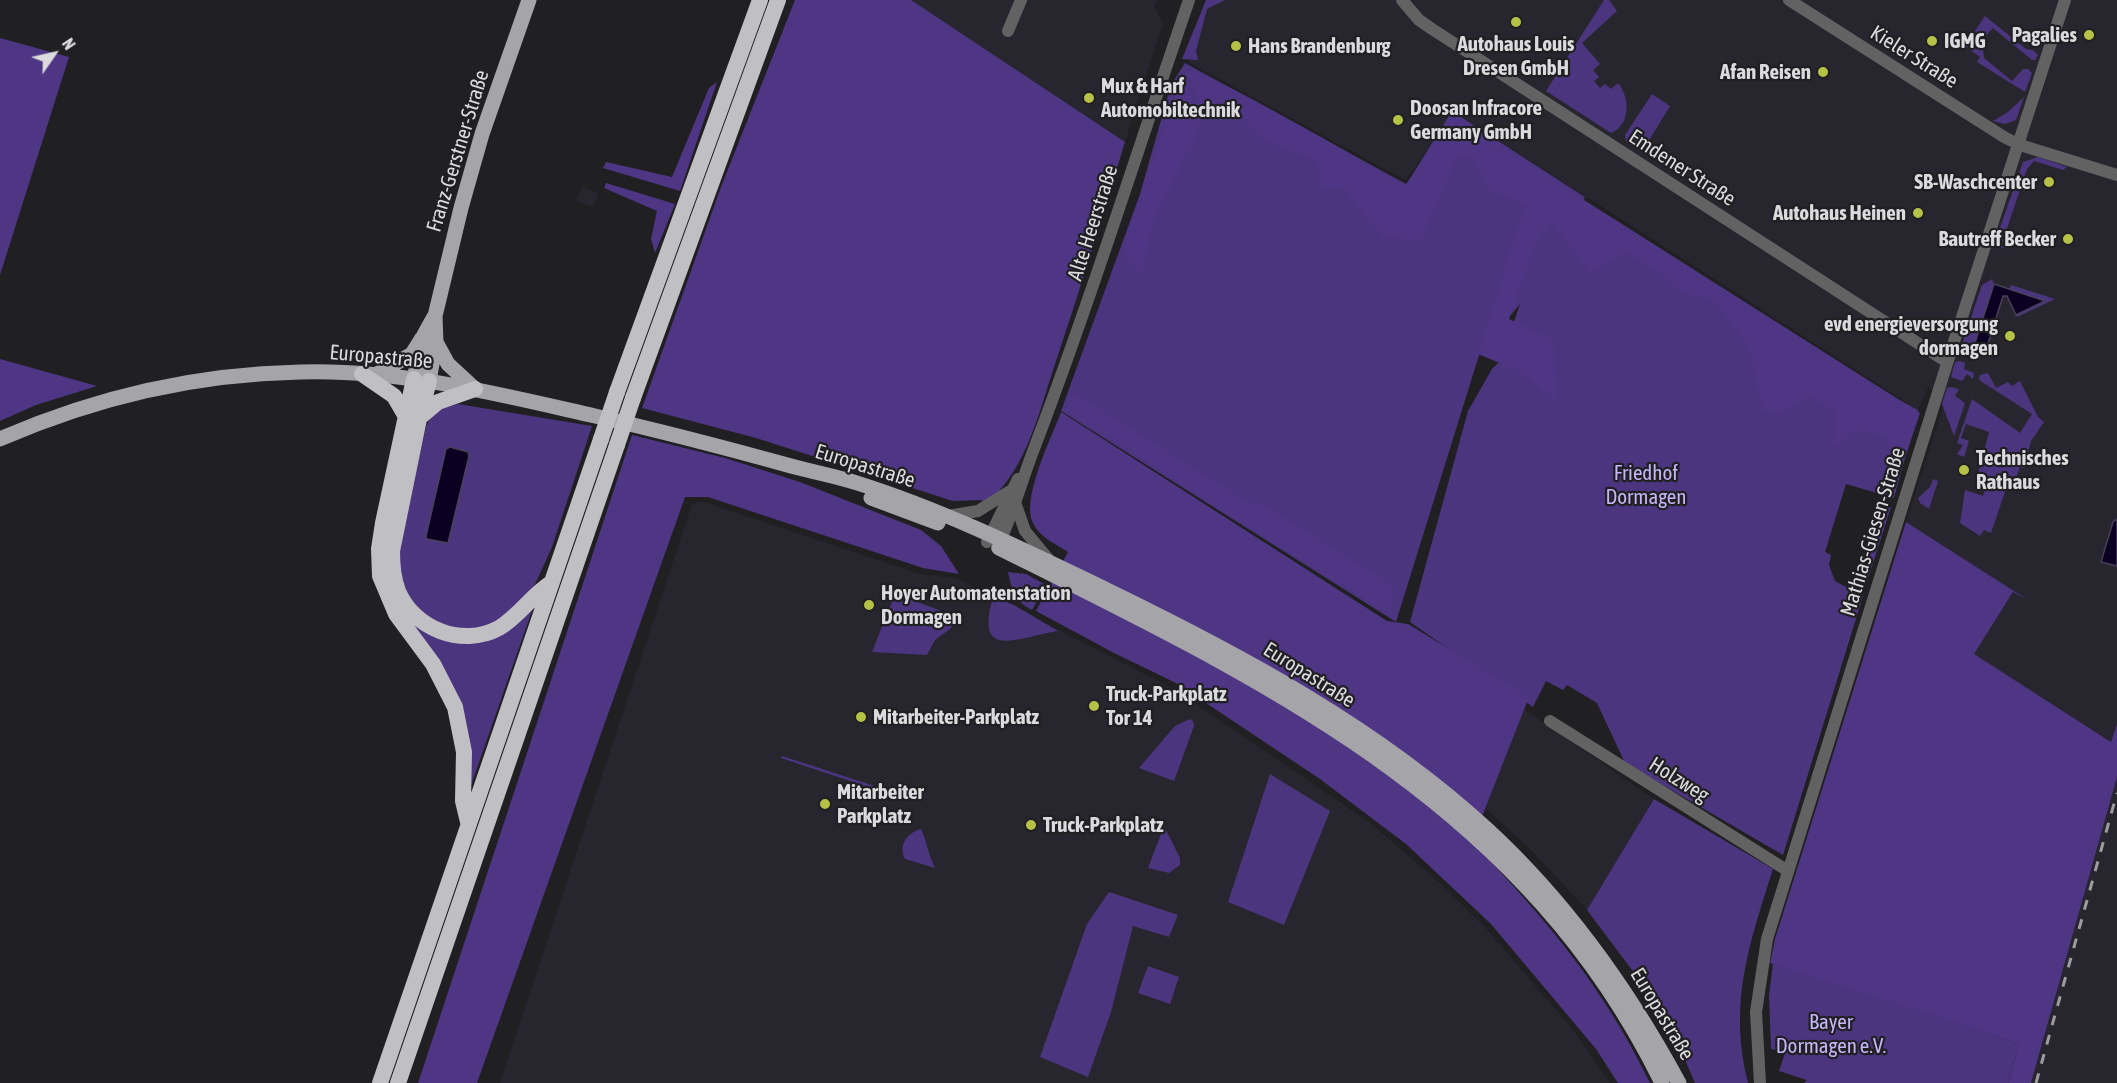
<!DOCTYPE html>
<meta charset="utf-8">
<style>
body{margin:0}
#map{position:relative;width:2117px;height:1083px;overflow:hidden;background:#201f22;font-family:"Asap Condensed",sans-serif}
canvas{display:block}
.north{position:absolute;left:24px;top:24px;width:60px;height:60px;-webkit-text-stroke:4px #201f22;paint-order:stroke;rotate:56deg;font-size:16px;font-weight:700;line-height:24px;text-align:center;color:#dbdadd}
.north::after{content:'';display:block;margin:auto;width:21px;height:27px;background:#dbdadd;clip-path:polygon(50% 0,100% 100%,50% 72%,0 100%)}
</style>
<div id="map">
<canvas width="2117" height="1083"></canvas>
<div class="north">N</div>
</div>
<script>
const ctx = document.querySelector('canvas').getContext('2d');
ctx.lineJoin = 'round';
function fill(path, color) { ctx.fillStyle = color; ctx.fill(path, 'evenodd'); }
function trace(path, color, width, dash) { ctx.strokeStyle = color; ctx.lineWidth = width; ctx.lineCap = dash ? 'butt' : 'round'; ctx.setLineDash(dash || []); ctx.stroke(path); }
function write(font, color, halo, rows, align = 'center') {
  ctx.font = font + ' "Asap Condensed",sans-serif'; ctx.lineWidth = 4.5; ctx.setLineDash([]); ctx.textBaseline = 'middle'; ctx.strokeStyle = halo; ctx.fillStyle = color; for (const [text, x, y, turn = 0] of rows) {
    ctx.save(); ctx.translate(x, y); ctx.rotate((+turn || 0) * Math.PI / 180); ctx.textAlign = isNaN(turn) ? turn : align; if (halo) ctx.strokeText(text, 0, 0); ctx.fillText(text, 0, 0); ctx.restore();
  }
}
fill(new Path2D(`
 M 911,0 L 1157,0 L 1154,6 L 1163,23 L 1125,142 Z
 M 1207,0 L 2117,0 L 2117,724 L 2112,742 L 1973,654 L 2014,591 L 1906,522 L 1944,404 L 1929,386 L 1918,410 L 1456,113 L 1405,180 L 1188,62 Z
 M 582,186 L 598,193 L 593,207 L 576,201 Z
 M 701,501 L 920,574 L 957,578 L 1174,689 L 1369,822 L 1439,882 L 1484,926 L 1574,1031 L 1610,1083 L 500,1083 L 692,504 Z
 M 1524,709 L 1654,799 L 1587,910 L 1527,846 L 1484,807 Z
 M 2117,777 L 2117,1083 L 2031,1083 L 2110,802 Z`), '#27252e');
fill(new Path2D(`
 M 1206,0 L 1225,0 L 1207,9 L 1196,51 L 1198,60 L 1182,59 Z
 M 1604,0 L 1609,0 L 1617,11 L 1582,43 L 1600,64 L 1593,70 L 1599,77 L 1594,81 L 1600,88 L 1605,84 L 1611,89 L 1618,83 C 1630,97 1631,125 1611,133 L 1546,91 Z
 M 1985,16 L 2026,49 L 2033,50 L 2038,55 L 2035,60 L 2032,60 L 1993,28 L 1982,40 L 1984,58 L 2012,81 L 2023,69 L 2028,69 L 2032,73 L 2025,92 L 1977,62 L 1980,57 L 1965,46 Z
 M 1185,63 L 1406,184 L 1458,115 L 1585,197 L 1570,230 L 1643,260 L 1918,410 L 1894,498 L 1846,484 L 1825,552 L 1831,555 L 1829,565 L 1835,581 L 1863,596 L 1783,855 L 1625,763 L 1597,703 L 1567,685 L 1563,690 L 1546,681 L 1533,707 L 1410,622 L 1468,411 L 1492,369 L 1501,360 L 1520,304 L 1480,352 L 1396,622 L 1061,411 L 1140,194 L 1171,85 Z
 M 1652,94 L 1670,106 L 1642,152 L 1626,142 L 1625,135 Z
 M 2024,97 L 2016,120 L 2005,124 L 1993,121 L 2008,112 Z
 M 2038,157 L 2067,167 L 2063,170 L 2034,161 L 2027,169 L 2001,246 L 2008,249 L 1998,247 L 1995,242 L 2023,162 Z
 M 1992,279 L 1994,284 L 1974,346 L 1985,350 L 1966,344 L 1964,350 L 1961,347 L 1982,285 Z
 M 2011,285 L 2055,299 L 2017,317 L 2016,315 L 2044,301 L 2009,289 Z
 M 1960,361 L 1965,363 L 1964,369 L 1974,373 L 1973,379 L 1967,374 L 1962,381 L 1951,377 L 1955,362 Z
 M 1988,373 L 1996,388 L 2008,382 L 2012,386 L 2020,381 L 2038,417 L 2044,422 L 2031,441 L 2024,468 L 2020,467 L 2013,487 L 2007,486 L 1991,533 L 1984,530 L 1980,536 L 1960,523 L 1965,490 L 1983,496 L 1989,478 L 1978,474 L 1989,432 L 1966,424 L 1961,438 L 1969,441 L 1964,457 L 1957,454 L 1963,445 L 1957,443 L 1972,399 L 2020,433 L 2032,414 L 1979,380 L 1980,375 Z
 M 1951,387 L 1959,389 L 1955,396 L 1965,403 L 1954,436 L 1942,404 L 1947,388 Z
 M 458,404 L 592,426 L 552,547 L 532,591 L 519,608 L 478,631 L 432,624 L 402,590 L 398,549 L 426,427 C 432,410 442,408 458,404 Z
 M 1933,479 L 1938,481 L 1929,509 L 1920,503 L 1918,498 L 1930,487 Z
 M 1008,572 L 1026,574 L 1046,585 L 1032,610 C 1014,601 1012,590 1008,572 Z
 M 394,593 L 463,641 L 535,602 L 469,791 L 466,727 Z
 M 904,597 L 952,615 L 954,622 L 950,629 L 935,640 L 927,655 L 872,652 L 893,599 Z
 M 993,597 L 1014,605 L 1058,631 C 1018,637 974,662 993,597 Z
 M 1190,719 L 1193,721 L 1194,726 L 1174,781 L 1139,768 L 1175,726 Z
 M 782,756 L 890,791 L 889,794 L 781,758 Z
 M 1270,774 L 1330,811 L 1284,925 L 1228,902 Z
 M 1654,799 L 1773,869 C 1749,945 1728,1003 1748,1083 L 1695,1083 L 1665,1014 L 1587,910 Z
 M 1164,826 L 1180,858 L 1180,865 L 1169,873 L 1148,868 Z
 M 921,829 C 927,842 928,854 935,868 L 905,859 C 898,845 907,833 921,829 Z
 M 1109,892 L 1178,915 L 1169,937 L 1133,926 L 1111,1012 L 1088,1077 L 1040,1057 L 1087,924 Z
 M 1773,963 L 2019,1044 L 2008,1083 L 1804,1083 L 1807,1080 L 1779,1071 L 1785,1053 L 1771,1049 L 1769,996 Z
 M 1148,966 L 1179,977 L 1170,1004 L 1138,993 Z`), '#4c357f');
fill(new Path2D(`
 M 795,0 L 911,0 L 1125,142 C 1103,213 1082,284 1058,355 C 1041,404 1028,471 985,504 L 981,500 L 953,501 L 756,438 L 642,408 L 721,187 Z
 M 0,38 L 69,57 L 0,275 Z
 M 1184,69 C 1206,68 1373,168 1406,185 L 1452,111 L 1581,198 L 1920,413 L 1902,467 L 1885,436 L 1858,430 L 1832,447 L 1836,413 L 1810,396 L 1781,415 L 1763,411 L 1748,346 L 1713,300 L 1682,292 L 1651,267 L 1625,253 L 1590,273 L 1552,223 L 1537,239 L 1509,319 L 1553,339 L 1557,402 L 1521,372 L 1478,354 L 1516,231 L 1527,205 L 1489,191 L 1474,158 L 1457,158 L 1421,241 L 1382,237 L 1342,187 L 1321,188 L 1317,161 L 1262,140 L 1233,108 L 1200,106 Z
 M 1182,74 L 1200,121 L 1192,148 L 1180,162 L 1177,175 L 1154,218 L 1142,272 C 1128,267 1125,252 1125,239 Z
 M 717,82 L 680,191 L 603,168 L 606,162 L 672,177 L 709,88 Z
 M 606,183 L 675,204 L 655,253 L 651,239 L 657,211 L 604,188 Z
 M 0,359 L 97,386 L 36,405 L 0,421 Z
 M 1072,391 L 1247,501 L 1267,506 L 1394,586 L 1391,615 L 1249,528 L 1066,410 Z
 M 1061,412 L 1387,621 L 1408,624 L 1529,697 L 1472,842 C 1546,919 1603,986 1650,1083 L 1618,1083 L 1596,1049 L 1491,924 L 1406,844 L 1320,779 L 1176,683 L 1114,653 L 1036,611 L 1068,552 C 1056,544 1039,537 1033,523 C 1021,498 1052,437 1061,412 Z
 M 632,435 L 725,458 L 800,482 L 921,530 L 941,546 L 959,574 L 923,568 L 708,497 L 685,497 L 477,1083 L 418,1083 Z
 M 1883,505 L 1891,507 L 1867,582 L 1860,580 Z
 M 1906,522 L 2028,600 L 2013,592 L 1974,654 L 2111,742 L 2117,724 L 2117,777 L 2031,1083 L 2008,1083 L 2019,1044 L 1770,963 L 1775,939 Z`), '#4e3685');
const water = new Path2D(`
 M 1994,284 L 2045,301 L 2016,315 L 2007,296 L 2003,296 L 1986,350 L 1974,346 Z
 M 450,447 L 468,452 L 469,456 L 448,543 L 427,539 L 426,536 L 446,449 Z
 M 2117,519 L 2117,566 L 2101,562 L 2113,522 Z`);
fill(water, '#0b0021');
trace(water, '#494159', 1.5);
trace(new Path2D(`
 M 1402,0 L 1419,20 L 1432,29 L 1947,362
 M 1789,0 L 2004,137 L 2020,145 L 2117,175
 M 1008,31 L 1021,0
 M 1016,505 L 1025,531 L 1050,561
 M 948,516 L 978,511 L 1010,491
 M 987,542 L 1018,479
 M 997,548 C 1012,517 1020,486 1032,454 C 1089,305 1137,152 1189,0
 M 1550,721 L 1788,871
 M 1760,1083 L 1756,1012 L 1767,939 L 1950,354 L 2065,0`), '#626263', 12);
trace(new Path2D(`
 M 436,342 L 448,364 L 475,389
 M 377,374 L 412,354 L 422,338
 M 414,379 L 424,335 L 434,317
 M 429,381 L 436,342 L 435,316 L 461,208 L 482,134 L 529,0
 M 0,439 C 94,398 197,374 300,372 C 400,369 498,394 595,416 C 661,431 726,448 791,466 C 813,472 836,476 857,483 C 943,510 1024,550 1105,589 C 1241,655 1376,727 1488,830 C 1567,903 1628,989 1679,1083
 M 871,498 L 938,523
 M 999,548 C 1264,680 1525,802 1662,1083`), '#a5a4a8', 15);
trace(new Path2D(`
 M 362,374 L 394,396 L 405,415
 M 414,379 L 383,523 L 379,549 L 380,576 L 396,614 L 433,664 L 455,707 L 464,752 L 463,801 L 468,822
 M 429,381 L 419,419 L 392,551 C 392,565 393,578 398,591 C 414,629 462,648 499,628 C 519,616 531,596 551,583
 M 617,392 L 760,0
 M 633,398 L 778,0
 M 419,418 L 438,402 L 475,389
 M 380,1083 L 601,439
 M 398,1083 L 617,445`), '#c0bfc3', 16);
trace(new Path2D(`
 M 2036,1083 L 2117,793`), '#9d9c9f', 3, [10, 10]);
trace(new Path2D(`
 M 601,439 L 617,392
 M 617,445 L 633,398`), '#c0bfc3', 16);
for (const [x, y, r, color] of [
 [1516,22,6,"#b6c148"],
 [2089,35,6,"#b6c148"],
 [1932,41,6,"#b6c148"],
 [1236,46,6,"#b6c148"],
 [1823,72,6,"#b6c148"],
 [1089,98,6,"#b6c148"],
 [1398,120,6,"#b6c148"],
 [2049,182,6,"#b6c148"],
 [1918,213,6,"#b6c148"],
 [2068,239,6,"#b6c148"],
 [2010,336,6,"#b6c148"],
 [1964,470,6,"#b6c148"],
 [869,605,6,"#b6c148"],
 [1094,706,6,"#b6c148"],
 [861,717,6,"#b6c148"],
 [825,804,6,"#b6c148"],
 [1031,825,6,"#b6c148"]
]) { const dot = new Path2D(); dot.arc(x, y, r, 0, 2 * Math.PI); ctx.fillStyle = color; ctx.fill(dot); trace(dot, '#201f22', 2); }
write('bold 21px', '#dbdadd', '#201f22', [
 ["Pagalies",2077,35,"right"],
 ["IGMG",1944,41],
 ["Autohaus Louis",1516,44,"center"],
 ["Dresen GmbH",1516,68,"center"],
 ["Hans Brandenburg",1248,46],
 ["Afan Reisen",1811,72,"right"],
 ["Mux & Harf",1101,86],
 ["Automobiltechnik",1101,110],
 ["Doosan Infracore",1410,108],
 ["Germany GmbH",1410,132],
 ["SB-Waschcenter",2037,182,"right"],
 ["Autohaus Heinen",1906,213,"right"],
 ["Bautreff Becker",2056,239,"right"],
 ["evd energieversorgung",1998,324,"right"],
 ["dormagen",1998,348,"right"],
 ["Technisches",1976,458],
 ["Rathaus",1976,482],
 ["Hoyer Automatenstation",881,593],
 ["Dormagen",881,617],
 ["Truck-Parkplatz",1106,694],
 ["Tor 14",1106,718],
 ["Mitarbeiter-Parkplatz",873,717],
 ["Mitarbeiter",837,792],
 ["Parkplatz",837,816],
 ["Truck-Parkplatz",1043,825]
], 'left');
write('21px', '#dbdadd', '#201f22', [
 ["Kieler Straße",1914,57,32],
 ["Franz-Gerstner-Straße",458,151,-73],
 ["Emdener Straße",1682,168,33],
 ["Alte Heerstraße",1093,223,-72],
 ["Europastraße",381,357,5],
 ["Europastraße",865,466,17],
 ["Mathias-Giesen-Straße",1873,532,-73],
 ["Europastraße",1309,675,32],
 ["Holzweg",1679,780,32],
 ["Europastraße",1662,1014,59]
]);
write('21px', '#c4b6f9', '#201f22', [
 ["Friedhof",1646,473],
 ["Dormagen",1646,497],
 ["Bayer",1831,1022],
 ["Dormagen e.V.",1831,1046]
]);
</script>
